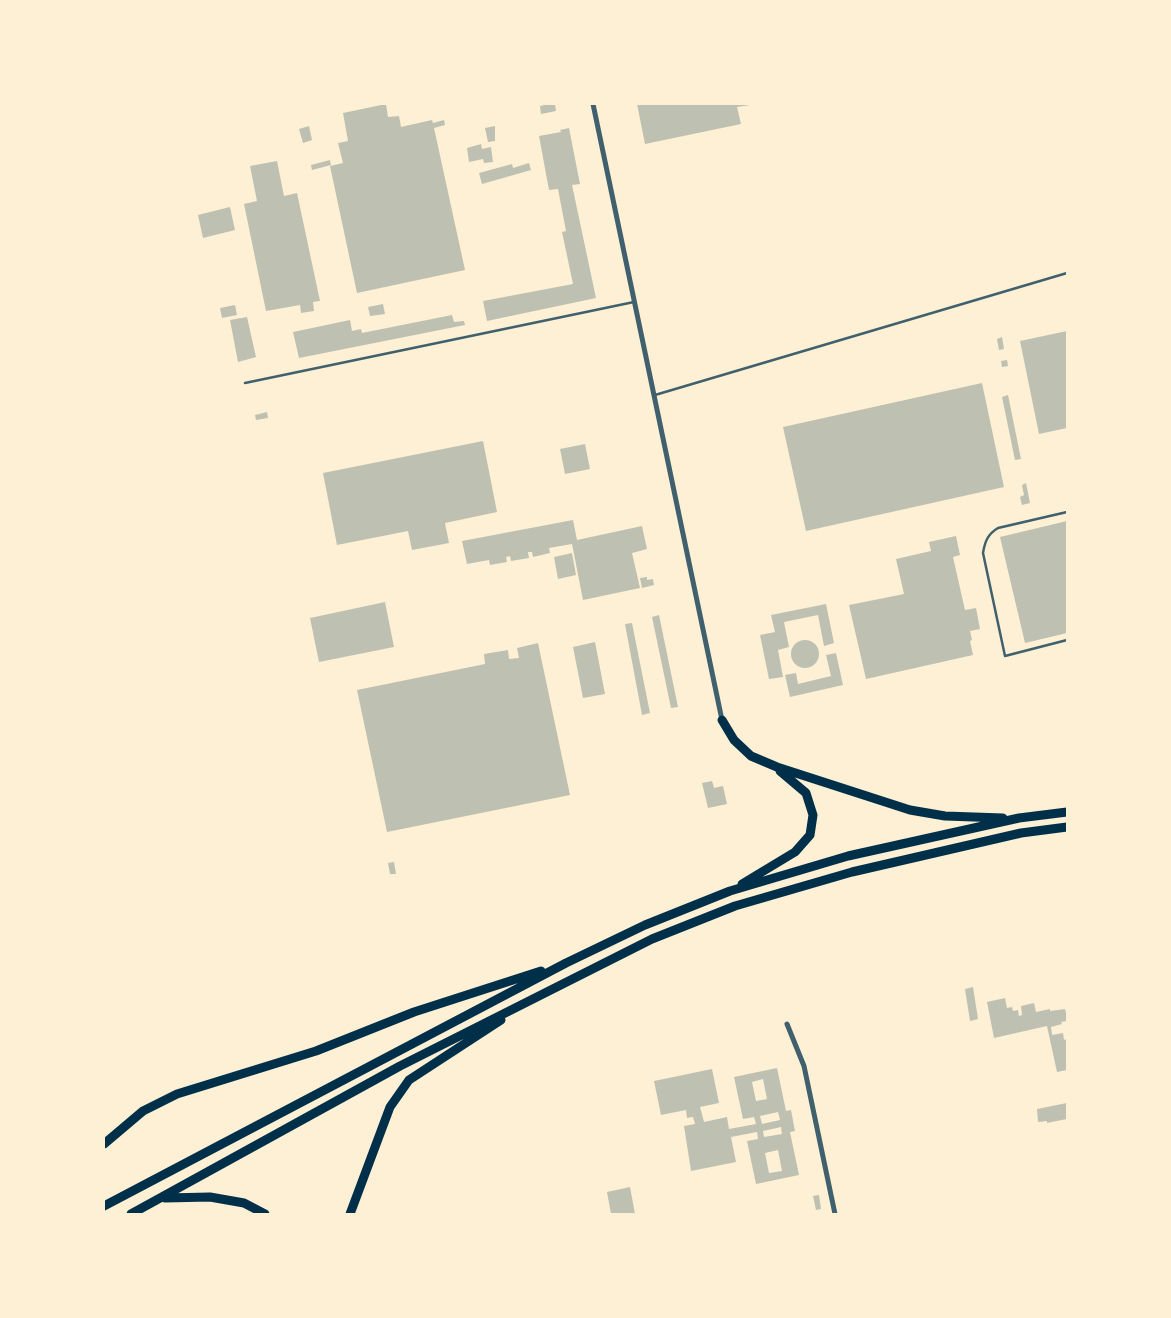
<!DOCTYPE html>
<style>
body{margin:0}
#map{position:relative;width:1171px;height:1318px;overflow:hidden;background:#fdf0d5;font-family:"Crimson Pro",serif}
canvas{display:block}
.frame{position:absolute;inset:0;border:105px solid #fdf0d5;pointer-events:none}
</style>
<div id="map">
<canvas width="1171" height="1318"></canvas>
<div class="frame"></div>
</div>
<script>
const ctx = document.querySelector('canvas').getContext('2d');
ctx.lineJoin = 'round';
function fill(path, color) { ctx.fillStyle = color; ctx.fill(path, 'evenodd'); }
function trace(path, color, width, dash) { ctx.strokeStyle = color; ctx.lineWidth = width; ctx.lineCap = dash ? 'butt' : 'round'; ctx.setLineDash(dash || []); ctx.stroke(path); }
fill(new Path2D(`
 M 386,104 L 388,117 L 399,116 L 401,127 L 432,120 L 433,123 L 444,120 L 445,125 L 434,128 L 465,270 L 357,293 L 330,166 L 343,163 L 338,143 L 348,141 L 343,113 Z
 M 549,104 L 555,104 L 556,111 L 541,114 L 540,106 Z
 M 637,104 L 750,104 L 750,105 L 737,107 L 741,124 L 645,144 Z
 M 309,126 L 312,140 L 303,143 L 299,129 Z
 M 495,126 L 495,141 L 488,142 L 485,128 Z
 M 569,128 L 580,184 L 572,185 L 596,298 L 487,321 L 483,301 L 573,284 L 562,232 L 566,231 L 558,189 L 549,190 L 539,136 L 561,132 L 560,130 Z
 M 481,144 L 482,149 L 491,147 L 493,162 L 484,163 L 483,159 L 469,162 L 467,148 Z
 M 330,160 L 331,165 L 312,170 L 311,165 Z
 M 277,161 L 284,196 L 297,193 L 320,301 L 313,302 L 314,311 L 301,313 L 300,305 L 266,311 L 244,204 L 257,201 L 250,166 Z
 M 529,163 L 531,170 L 482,184 L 479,173 L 512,164 L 513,168 Z
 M 230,207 L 235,230 L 203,238 L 198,215 Z
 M 383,304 L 385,314 L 370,316 L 368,307 Z
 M 235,305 L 237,315 L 222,318 L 220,308 Z
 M 452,315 L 454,322 L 464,321 L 465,325 L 299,358 L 293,332 L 350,320 L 352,331 L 361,329 L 362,333 Z
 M 247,317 L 256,357 L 238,362 L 230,320 Z
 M 1067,331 L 1067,428 L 1039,434 L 1020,341 Z
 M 1002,337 L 1004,349 L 999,350 L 997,339 Z
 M 1007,360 L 1008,366 L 1002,367 L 1001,361 Z
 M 982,383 L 1004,487 L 806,531 L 783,427 Z
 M 1008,395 L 1021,459 L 1015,460 L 1002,397 Z
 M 267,412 L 268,418 L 256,420 L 255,415 Z
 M 483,441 L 497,512 L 445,523 L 449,543 L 412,550 L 408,531 L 337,545 L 323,473 Z
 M 585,444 L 590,469 L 565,474 L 560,449 Z
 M 1026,483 L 1030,503 L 1022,505 L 1020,497 L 1024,495 L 1022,485 Z
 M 573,520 L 577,540 L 642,526 L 647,549 L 632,553 L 640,588 L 583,600 L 572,544 L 549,548 L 550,553 L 533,557 L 532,552 L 528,552 L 529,558 L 511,561 L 510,556 L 506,557 L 507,562 L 490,565 L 489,560 L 467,564 L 462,541 Z
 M 1067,521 L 1067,633 L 1025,643 L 1000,537 Z
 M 956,536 L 960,555 L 953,557 L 965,610 L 976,608 L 980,629 L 970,631 L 972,640 L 970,641 L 973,655 L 866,679 L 849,605 L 904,594 L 896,559 L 931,551 L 929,542 Z
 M 572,553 L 576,575 L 558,579 L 554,557 Z
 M 647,577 L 647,580 L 653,579 L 654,585 L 642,588 L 640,578 Z
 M 385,602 L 394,647 L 319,662 L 310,618 Z
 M 826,604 L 834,643 L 824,646 L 818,615 L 784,622 L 789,647 L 778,650 L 783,677 L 769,679 L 760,635 L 775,632 L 771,615 Z
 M 659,615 L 678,707 L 671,708 L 652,617 Z
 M 632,623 L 650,713 L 642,715 L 625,624 Z
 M791 654a14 14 0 1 1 28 0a14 14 0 1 1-28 0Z
 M 595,642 L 605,694 L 583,698 L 573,647 Z
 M 538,643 L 570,795 L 387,832 L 357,690 L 485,664 L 484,654 L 508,650 L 509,659 L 519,658 L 517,648 Z
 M 836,653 L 843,685 L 790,697 L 785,675 L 796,673 L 798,684 L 831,676 L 826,655 Z
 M 712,781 L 714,788 L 723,786 L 727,804 L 708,808 L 702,783 Z
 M 394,862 L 396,874 L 390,874 L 388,863 Z
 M 973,987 L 978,1019 L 970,1021 L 965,989 Z
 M 1005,998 L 1007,1008 L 1012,1007 L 1013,1011 L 1018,1010 L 1019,1016 L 1022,1015 L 1021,1006 L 1034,1003 L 1036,1012 L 1050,1009 L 1050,1011 L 1065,1009 L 1066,1013 L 1067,1013 L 1067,1021 L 1061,1022 L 1062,1024 L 1051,1027 L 1052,1035 L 1063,1033 L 1064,1040 L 1067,1039 L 1067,1070 L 1057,1072 L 1047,1026 L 994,1038 L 987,1002 Z
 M 777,1068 L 786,1111 L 791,1110 L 795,1131 L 790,1132 L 799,1175 L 756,1184 L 747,1141 L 758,1139 L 757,1132 L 731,1137 L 736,1162 L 691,1171 L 684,1126 L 695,1124 L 693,1117 L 687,1118 L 686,1110 L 661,1115 L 654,1081 L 712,1069 L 719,1103 L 700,1107 L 704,1122 L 727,1117 L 729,1129 L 756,1124 L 754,1117 L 743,1119 L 734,1077 ZM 763,1079 L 767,1099 L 756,1101 L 752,1082 ZM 778,1112 L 780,1120 L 762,1124 L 760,1116 ZM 781,1127 L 782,1134 L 764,1137 L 763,1131 ZM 778,1150 L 782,1171 L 769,1173 L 765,1153 Z
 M 1067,1103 L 1067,1119 L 1047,1123 L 1047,1121 L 1038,1122 L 1037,1109 Z
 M 630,1187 L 635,1214 L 611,1214 L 607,1192 Z
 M 819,1195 L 821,1209 L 816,1210 L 813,1196 Z`), '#bec0b2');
trace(new Path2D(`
 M 245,383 L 634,302
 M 655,395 L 1067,273
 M 1067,512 L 998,528 C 988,534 985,541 983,553 L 1005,656 L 1067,640`), '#3f606c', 2.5);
trace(new Path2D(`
 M 593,104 L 722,720
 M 787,1024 L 804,1066 L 835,1214`), '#3f606c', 5);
trace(new Path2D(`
 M 722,720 L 734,740 L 751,756 L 777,767 L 910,810 L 945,816 L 1003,818
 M 742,884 L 795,852 L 810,835 L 813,815 L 806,793 L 780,771
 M 104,1144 L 143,1111 L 177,1094 L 316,1051 L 414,1012 L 541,971
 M 165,1198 L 210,1197 L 244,1203 L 265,1214
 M 104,1206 L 566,963 L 645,925 L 730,891 L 848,856 L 1019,818 L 1067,812
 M 131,1214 L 400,1066 L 652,939 L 735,906 L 852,872 L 1021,833 L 1067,827
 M 350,1214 L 390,1107 L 409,1080 L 501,1020`), '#003049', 9);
</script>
